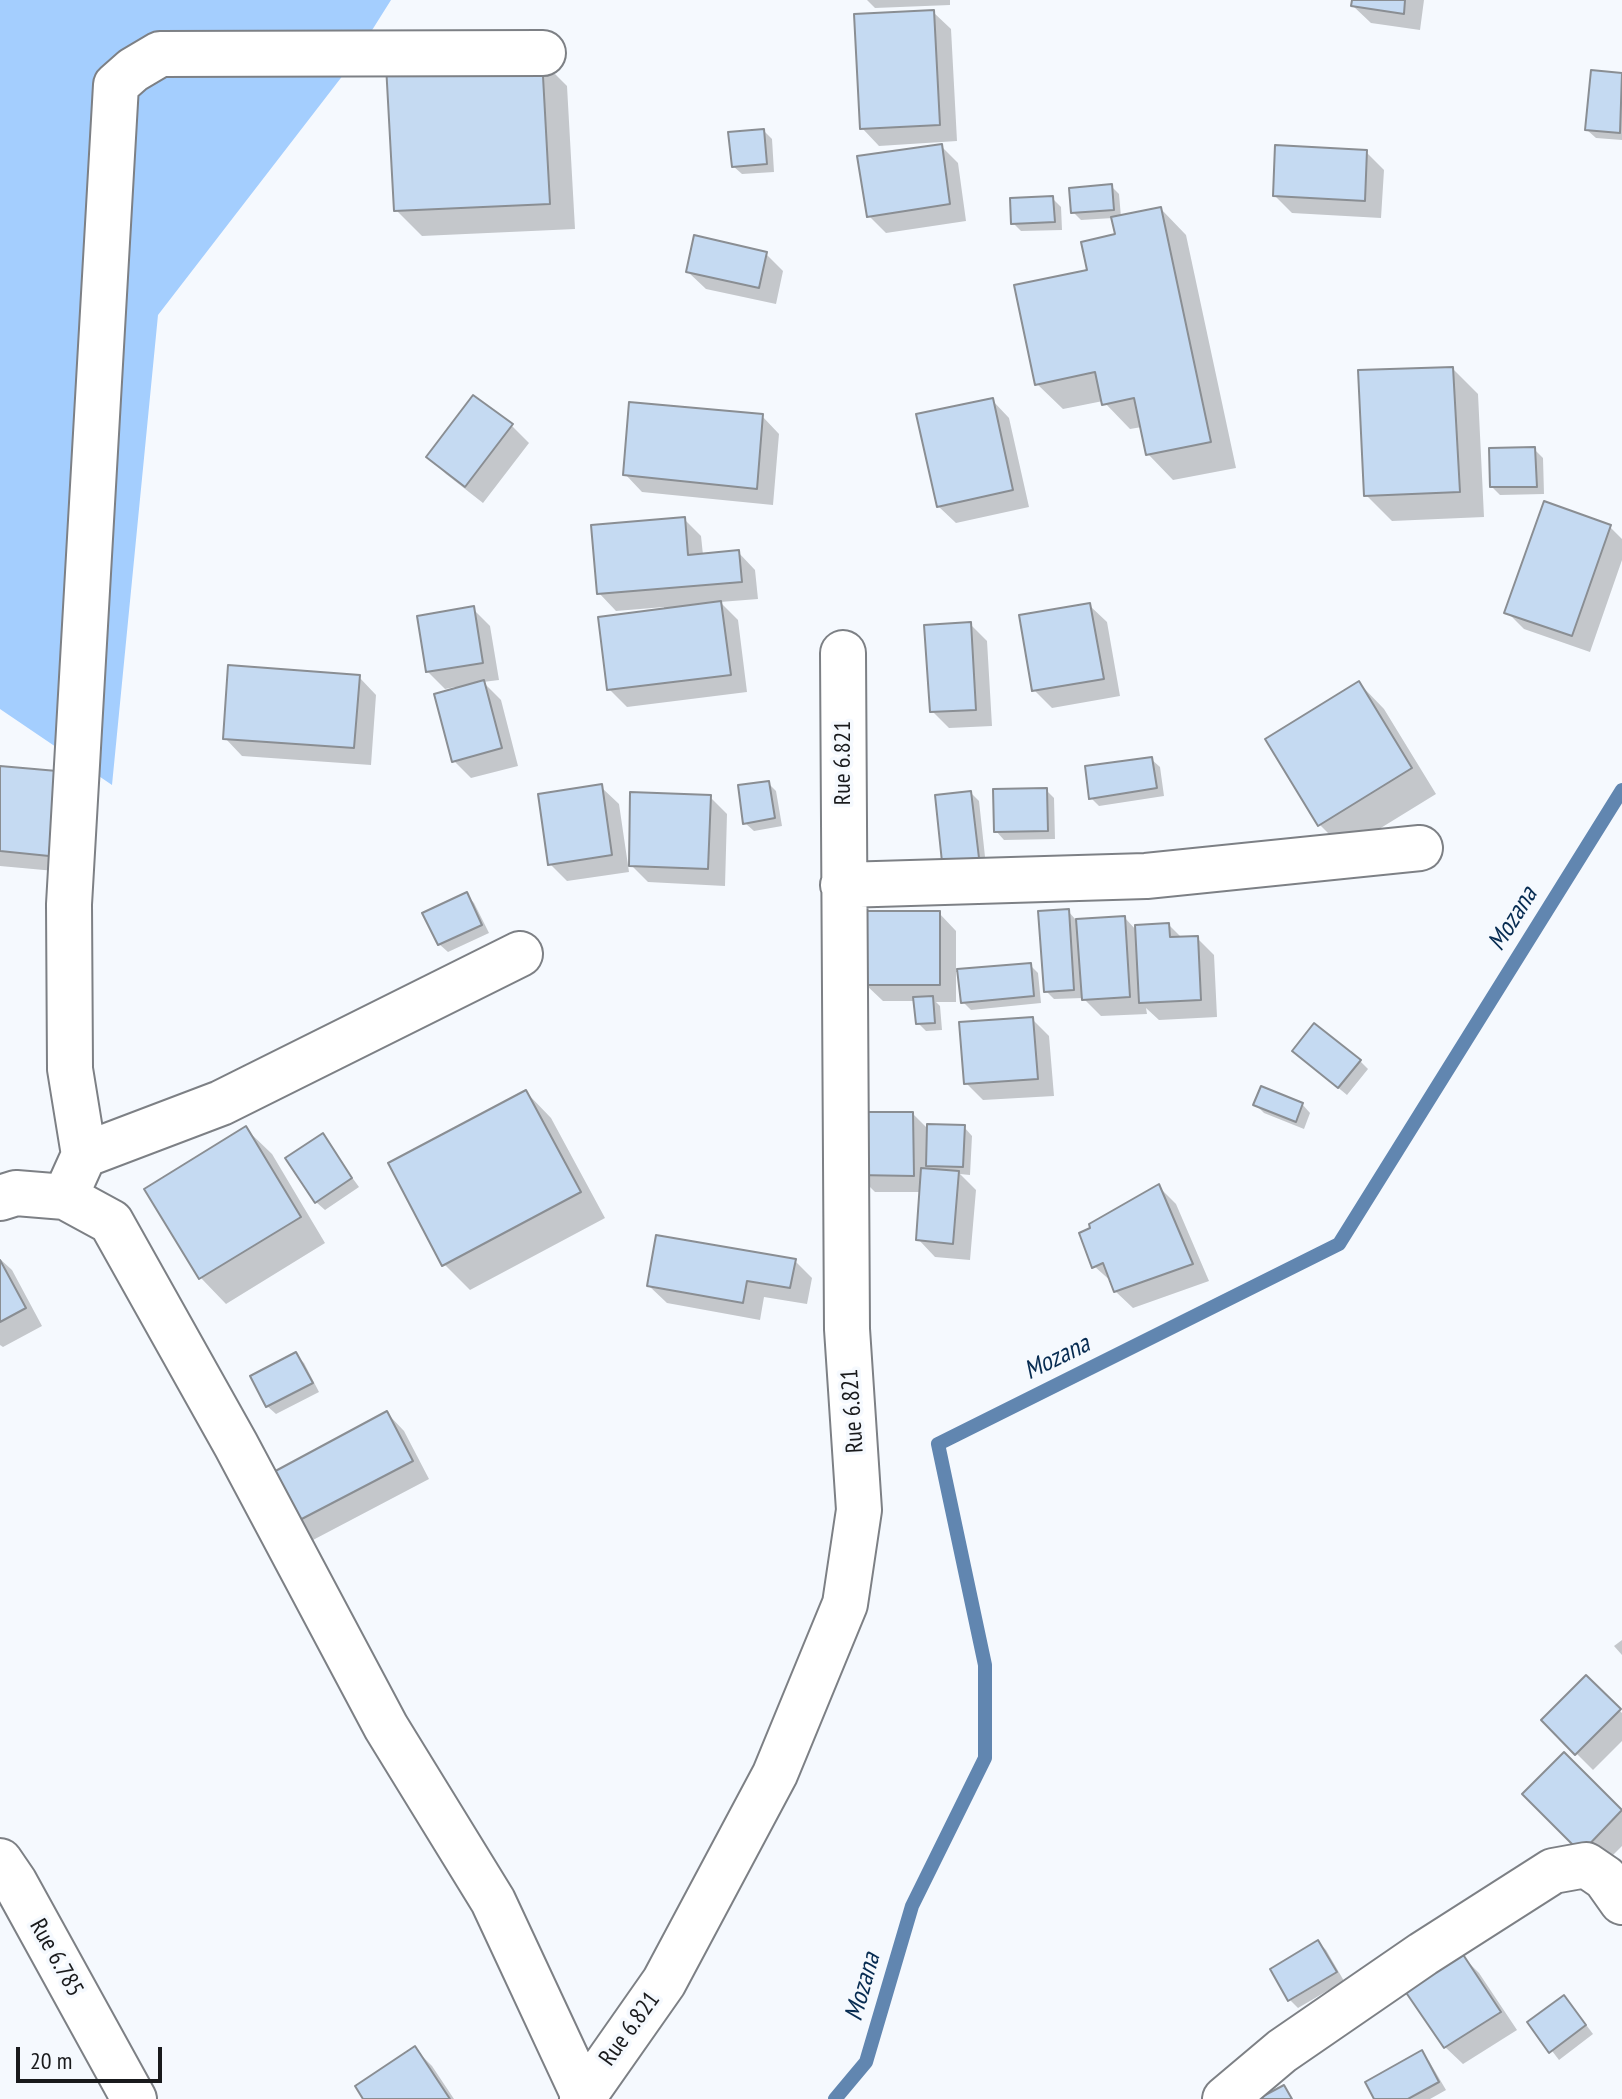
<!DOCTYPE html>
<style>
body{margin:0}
#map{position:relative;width:1622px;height:2099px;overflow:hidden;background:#f5f9fe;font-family:"PT Sans Narrow",sans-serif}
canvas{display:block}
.scale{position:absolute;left:16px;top:2047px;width:146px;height:36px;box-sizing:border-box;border:4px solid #191a1c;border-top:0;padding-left:10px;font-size:24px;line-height:28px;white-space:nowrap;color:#191a1c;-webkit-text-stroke:6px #f5f9fe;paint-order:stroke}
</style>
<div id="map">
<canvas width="1622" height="2099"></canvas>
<div class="scale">20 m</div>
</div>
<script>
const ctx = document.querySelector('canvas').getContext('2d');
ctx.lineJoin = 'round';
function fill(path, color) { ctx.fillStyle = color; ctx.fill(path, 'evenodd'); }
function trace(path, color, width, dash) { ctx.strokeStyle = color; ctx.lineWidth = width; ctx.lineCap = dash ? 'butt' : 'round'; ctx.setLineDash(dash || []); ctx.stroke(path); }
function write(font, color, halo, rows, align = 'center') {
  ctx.font = font + ' "PT Sans Narrow",sans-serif'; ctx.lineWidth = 7; ctx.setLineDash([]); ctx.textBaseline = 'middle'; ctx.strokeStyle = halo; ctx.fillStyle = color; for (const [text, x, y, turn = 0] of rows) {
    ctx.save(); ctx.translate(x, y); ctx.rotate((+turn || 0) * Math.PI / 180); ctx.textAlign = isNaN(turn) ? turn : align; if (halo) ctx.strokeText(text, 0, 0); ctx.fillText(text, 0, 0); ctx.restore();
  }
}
fill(new Path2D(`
 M 0,0 L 391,0 L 347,70 L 158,315 L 112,785 L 0,709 Z`), '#a4cefe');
fill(new Path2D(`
 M 867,0 L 950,0 L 950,5 L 875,8 Z
 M 1354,0 L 1424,0 L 1420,30 L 1371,23 L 1353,6 Z
 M 933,12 L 951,29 L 957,141 L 879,146 L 862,128 Z
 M 541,60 L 567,86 L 575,229 L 422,236 L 396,210 Z
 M 1593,72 L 1622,75 L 1622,140 L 1596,138 L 1587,130 Z
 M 764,131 L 772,139 L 774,172 L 742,174 L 733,166 Z
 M 941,146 L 958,163 L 966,221 L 886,233 L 869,216 Z
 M 1366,152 L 1384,170 L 1381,218 L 1292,213 L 1275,196 Z
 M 1111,186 L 1119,194 L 1121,217 L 1161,209 L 1186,235 L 1236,468 L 1173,480 L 1148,454 L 1142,427 L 1130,429 L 1103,401 L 1063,409 L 1037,384 L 1089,271 L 1118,236 L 1113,218 L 1081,220 L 1073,212 Z
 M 1053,199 L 1061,207 L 1062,230 L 1021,231 L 1013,223 Z
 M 766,254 L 783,271 L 776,304 L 706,289 L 688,272 Z
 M 1453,369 L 1478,394 L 1484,517 L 1392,521 L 1366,495 Z
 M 992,400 L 1009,418 L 1029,507 L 956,523 L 938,506 Z
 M 762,416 L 779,434 L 773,505 L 642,492 L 625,474 Z
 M 512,426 L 529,443 L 483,503 L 446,474 L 429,457 Z
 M 1534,449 L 1543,458 L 1544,494 L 1500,495 L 1492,487 Z
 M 684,519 L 701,536 L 703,555 L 738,552 L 755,570 L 758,599 L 720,602 L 738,620 L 747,692 L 627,707 L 609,689 L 664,610 L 664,607 L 616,611 L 599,593 Z
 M 1610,527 L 1622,539 L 1622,560 L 1590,652 L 1524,629 L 1507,612 Z
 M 1089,605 L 1107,622 L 1120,696 L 1052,708 L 1034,690 Z
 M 473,609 L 490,626 L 499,680 L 483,682 L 501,700 L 518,766 L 471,778 L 454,761 L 455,687 L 445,689 L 427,671 Z
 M 970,624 L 987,641 L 992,726 L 949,728 L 932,711 Z
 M 359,677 L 376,695 L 371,765 L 242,756 L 225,738 Z
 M 1359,683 L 1384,709 L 1436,794 L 1345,850 L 1320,825 Z
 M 1151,759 L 1160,767 L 1164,796 L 1099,806 L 1091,798 Z
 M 0,768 L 56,773 L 66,872 L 0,866 Z
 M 768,783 L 776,791 L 782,826 L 754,831 L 745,823 Z
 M 601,787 L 619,804 L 629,872 L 567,881 L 550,864 Z
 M 1046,790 L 1054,798 L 1055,839 L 1004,840 L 996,831 Z
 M 971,793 L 979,801 L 986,866 L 953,870 Z
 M 710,797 L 727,814 L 725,886 L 648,882 L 631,865 Z
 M 466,894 L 474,903 L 489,933 L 448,952 L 439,944 Z
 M 1068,911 L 1076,920 L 1125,918 L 1137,931 L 1169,925 L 1182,938 L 1197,938 L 1214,955 L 1217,1017 L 1159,1020 L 1146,1008 L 1147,1014 L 1101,1016 L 1083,998 L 1054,999 L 1046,991 Z
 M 939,913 L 956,931 L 956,971 L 1030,965 L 1038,973 L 1041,1003 L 971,1010 L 963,1002 L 959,972 L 956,972 L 956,1002 L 936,1002 L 940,1006 L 942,1030 L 926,1031 L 918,1023 L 916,1001 L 883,1001 L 865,984 Z
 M 1032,1019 L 1049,1036 L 1054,1096 L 983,1100 L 966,1083 Z
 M 1294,1051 L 1360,1061 L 1368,1069 L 1347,1095 Z
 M 526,1092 L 551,1118 L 605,1218 L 470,1290 L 444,1264 Z
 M 1302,1104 L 1310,1113 L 1304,1129 L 1264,1113 L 1256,1105 Z
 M 913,1114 L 929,1130 L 964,1127 L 972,1136 L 970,1175 L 960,1174 L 976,1190 L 970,1260 L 935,1257 L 918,1239 L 922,1192 L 875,1192 L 858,1175 Z
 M 246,1129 L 272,1154 L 325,1243 L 226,1304 L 201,1278 Z
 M 322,1136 L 359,1187 L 325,1210 L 316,1202 Z
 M 1158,1186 L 1176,1204 L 1209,1281 L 1133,1308 L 1115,1291 L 1113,1283 L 1094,1266 Z
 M 0,1259 L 12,1270 L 42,1326 L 3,1347 L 0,1345 Z
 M 795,1261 L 812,1278 L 807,1304 L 764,1297 L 760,1320 L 667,1303 L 649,1286 Z
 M 296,1355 L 304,1363 L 319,1392 L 276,1414 L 267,1406 Z
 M 387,1413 L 404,1431 L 429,1479 L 313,1540 L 295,1522 Z
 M 1622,1640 L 1622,1655 L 1614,1646 Z
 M 1586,1678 L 1622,1713 L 1622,1741 L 1593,1770 L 1543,1720 Z
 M 1564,1755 L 1622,1812 L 1622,1846 L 1600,1868 L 1525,1794 Z
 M 1318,1942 L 1326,1950 L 1344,1981 L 1298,2008 L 1290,2000 Z
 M 1462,1956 L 1479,1973 L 1517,2030 L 1463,2064 L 1445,2047 Z
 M 1572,2006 L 1593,2034 L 1559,2060 L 1530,2022 Z
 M 415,2049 L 432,2066 L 454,2099 L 365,2099 Z
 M 1421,2053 L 1429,2061 L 1446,2090 L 1430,2099 L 1377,2099 Z`), '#0003');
trace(new Path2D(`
 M 835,2099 L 866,2062 L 912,1906 L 985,1758 L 985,1665 L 938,1444 L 1339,1244 L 1622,790`), '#6186b0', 14);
const building = new Path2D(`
 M 1352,0 L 1405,0 L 1404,14 L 1351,6 Z
 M 934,10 L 940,125 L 860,129 L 854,14 Z
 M 542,58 L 550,204 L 394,211 L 386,65 Z
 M 1591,70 L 1622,73 L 1620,133 L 1585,130 Z
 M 764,129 L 767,164 L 732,167 L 728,132 Z
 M 942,144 L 950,204 L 867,217 L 857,156 Z
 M 1275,145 L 1367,150 L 1365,201 L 1273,196 Z
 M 1112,184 L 1114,210 L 1071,213 L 1069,188 Z
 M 1053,196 L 1055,222 L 1011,224 L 1010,198 Z
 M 1161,207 L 1211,442 L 1146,455 L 1134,398 L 1102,405 L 1095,372 L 1035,385 L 1014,285 L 1087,270 L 1081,242 L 1115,234 L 1111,217 Z
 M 694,235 L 767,252 L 759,288 L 686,272 Z
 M 1453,367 L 1460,492 L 1364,496 L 1358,370 Z
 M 473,395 L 513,424 L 465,487 L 426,457 Z
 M 993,398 L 1013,490 L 937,507 L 916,414 Z
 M 629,402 L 763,414 L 757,489 L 623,475 Z
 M 1535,447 L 1537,487 L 1490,487 L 1489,448 Z
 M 1544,501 L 1611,525 L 1572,636 L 1504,613 Z
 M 685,517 L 688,555 L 739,550 L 742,582 L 597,594 L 591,525 Z
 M 721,601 L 731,675 L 607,690 L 598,617 Z
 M 1090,603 L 1104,679 L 1032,691 L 1019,615 Z
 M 474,606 L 483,663 L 426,672 L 417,616 Z
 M 971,622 L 976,710 L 930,712 L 924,625 Z
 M 228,665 L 360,675 L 354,748 L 223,739 Z
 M 484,680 L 502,748 L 452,762 L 434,694 Z
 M 1359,681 L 1412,768 L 1318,826 L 1265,739 Z
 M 1152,757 L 1157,788 L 1089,799 L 1085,766 Z
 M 0,766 L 57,771 L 49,856 L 0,851 Z
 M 769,781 L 775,818 L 743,824 L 738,785 Z
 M 602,784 L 612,855 L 548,865 L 538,794 Z
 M 1047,788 L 1048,831 L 994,832 L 993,789 Z
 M 971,791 L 979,858 L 942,862 L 935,795 Z
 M 630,792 L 711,795 L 708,869 L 629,866 Z
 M 467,892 L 482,925 L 438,945 L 422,913 Z
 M 1069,909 L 1074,990 L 1044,992 L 1038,911 Z
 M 864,911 L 940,911 L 940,985 L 863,985 Z
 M 1125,916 L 1130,997 L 1082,1000 L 1076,919 Z
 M 1169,923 L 1170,937 L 1198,936 L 1201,1000 L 1139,1003 L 1135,925 Z
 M 1031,963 L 1034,996 L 961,1003 L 957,969 Z
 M 933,996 L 935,1023 L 916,1024 L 913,997 Z
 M 1033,1017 L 1038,1079 L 964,1084 L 959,1022 Z
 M 1314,1023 L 1361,1060 L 1338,1088 L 1292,1051 Z
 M 1261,1086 L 1303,1103 L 1296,1122 L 1253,1105 Z
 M 526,1090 L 581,1192 L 442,1266 L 388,1163 Z
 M 861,1112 L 913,1112 L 914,1176 L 856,1175 Z
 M 927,1124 L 965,1125 L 963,1167 L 926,1166 Z
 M 246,1126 L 301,1217 L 199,1279 L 144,1189 Z
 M 323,1133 L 352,1178 L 315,1203 L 285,1158 Z
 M 921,1168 L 959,1171 L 953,1244 L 916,1240 Z
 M 1159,1184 L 1193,1264 L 1114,1292 L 1103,1263 L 1092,1268 L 1079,1233 L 1090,1228 L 1089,1224 Z
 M 656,1235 L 796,1259 L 790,1288 L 747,1281 L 743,1303 L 647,1286 Z
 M 0,1260 L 26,1308 L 0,1322 Z
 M 296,1352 L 313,1383 L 266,1407 L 250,1376 Z
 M 387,1411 L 413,1461 L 294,1523 L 268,1475 Z
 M 1586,1675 L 1621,1709 L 1575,1755 L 1541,1720 Z
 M 1564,1752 L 1622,1810 L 1581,1853 L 1522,1794 Z
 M 1318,1940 L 1337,1972 L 1288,2001 L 1270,1969 Z
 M 1462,1953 L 1501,2012 L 1444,2048 L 1405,1991 Z
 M 1564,1995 L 1586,2025 L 1549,2053 L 1527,2022 Z
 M 415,2046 L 450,2099 L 363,2099 L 355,2086 Z
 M 1422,2050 L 1439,2082 L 1408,2099 L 1374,2099 L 1365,2082 Z
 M 1284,2085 L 1292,2099 L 1258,2099 Z`);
fill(building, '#c5daf2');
trace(building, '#8a8e93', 2);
const minor = new Path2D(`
 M 843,885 L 1146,876 L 1420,848
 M 84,1155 L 221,1103 L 520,954
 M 65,1197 L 84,1155 L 70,1069 L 69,904 L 116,85 L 133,70 L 160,54 L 543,53
 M 0,1198 L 16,1193 L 65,1197 L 111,1222 L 236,1445 L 386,1727 L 493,1901 L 583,2094
 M 0,1861 L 15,1883 L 134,2099
 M 582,2099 L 664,1982 L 775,1774 L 845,1604 L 859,1510 L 847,1329 L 843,653
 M 1225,2099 L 1282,2051 L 1423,1954 L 1553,1871 L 1586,1865 L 1605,1878 L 1622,1902`);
trace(minor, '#7d8085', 48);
trace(minor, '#fff', 44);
write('24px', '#191a1c', '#f5f9fe', [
 ["Rue 6.821",843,763,-90],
 ["Rue 6.821",853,1411,-94],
 ["Rue 6.785",56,1958,61],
 ["Rue 6.821",630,2029,-54]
]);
write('italic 26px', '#062b51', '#f5f9fe', [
 ["Mozana",1513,919,-58],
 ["Mozana",1057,1358,-26],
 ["Mozana",863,1987,-74]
]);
</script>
